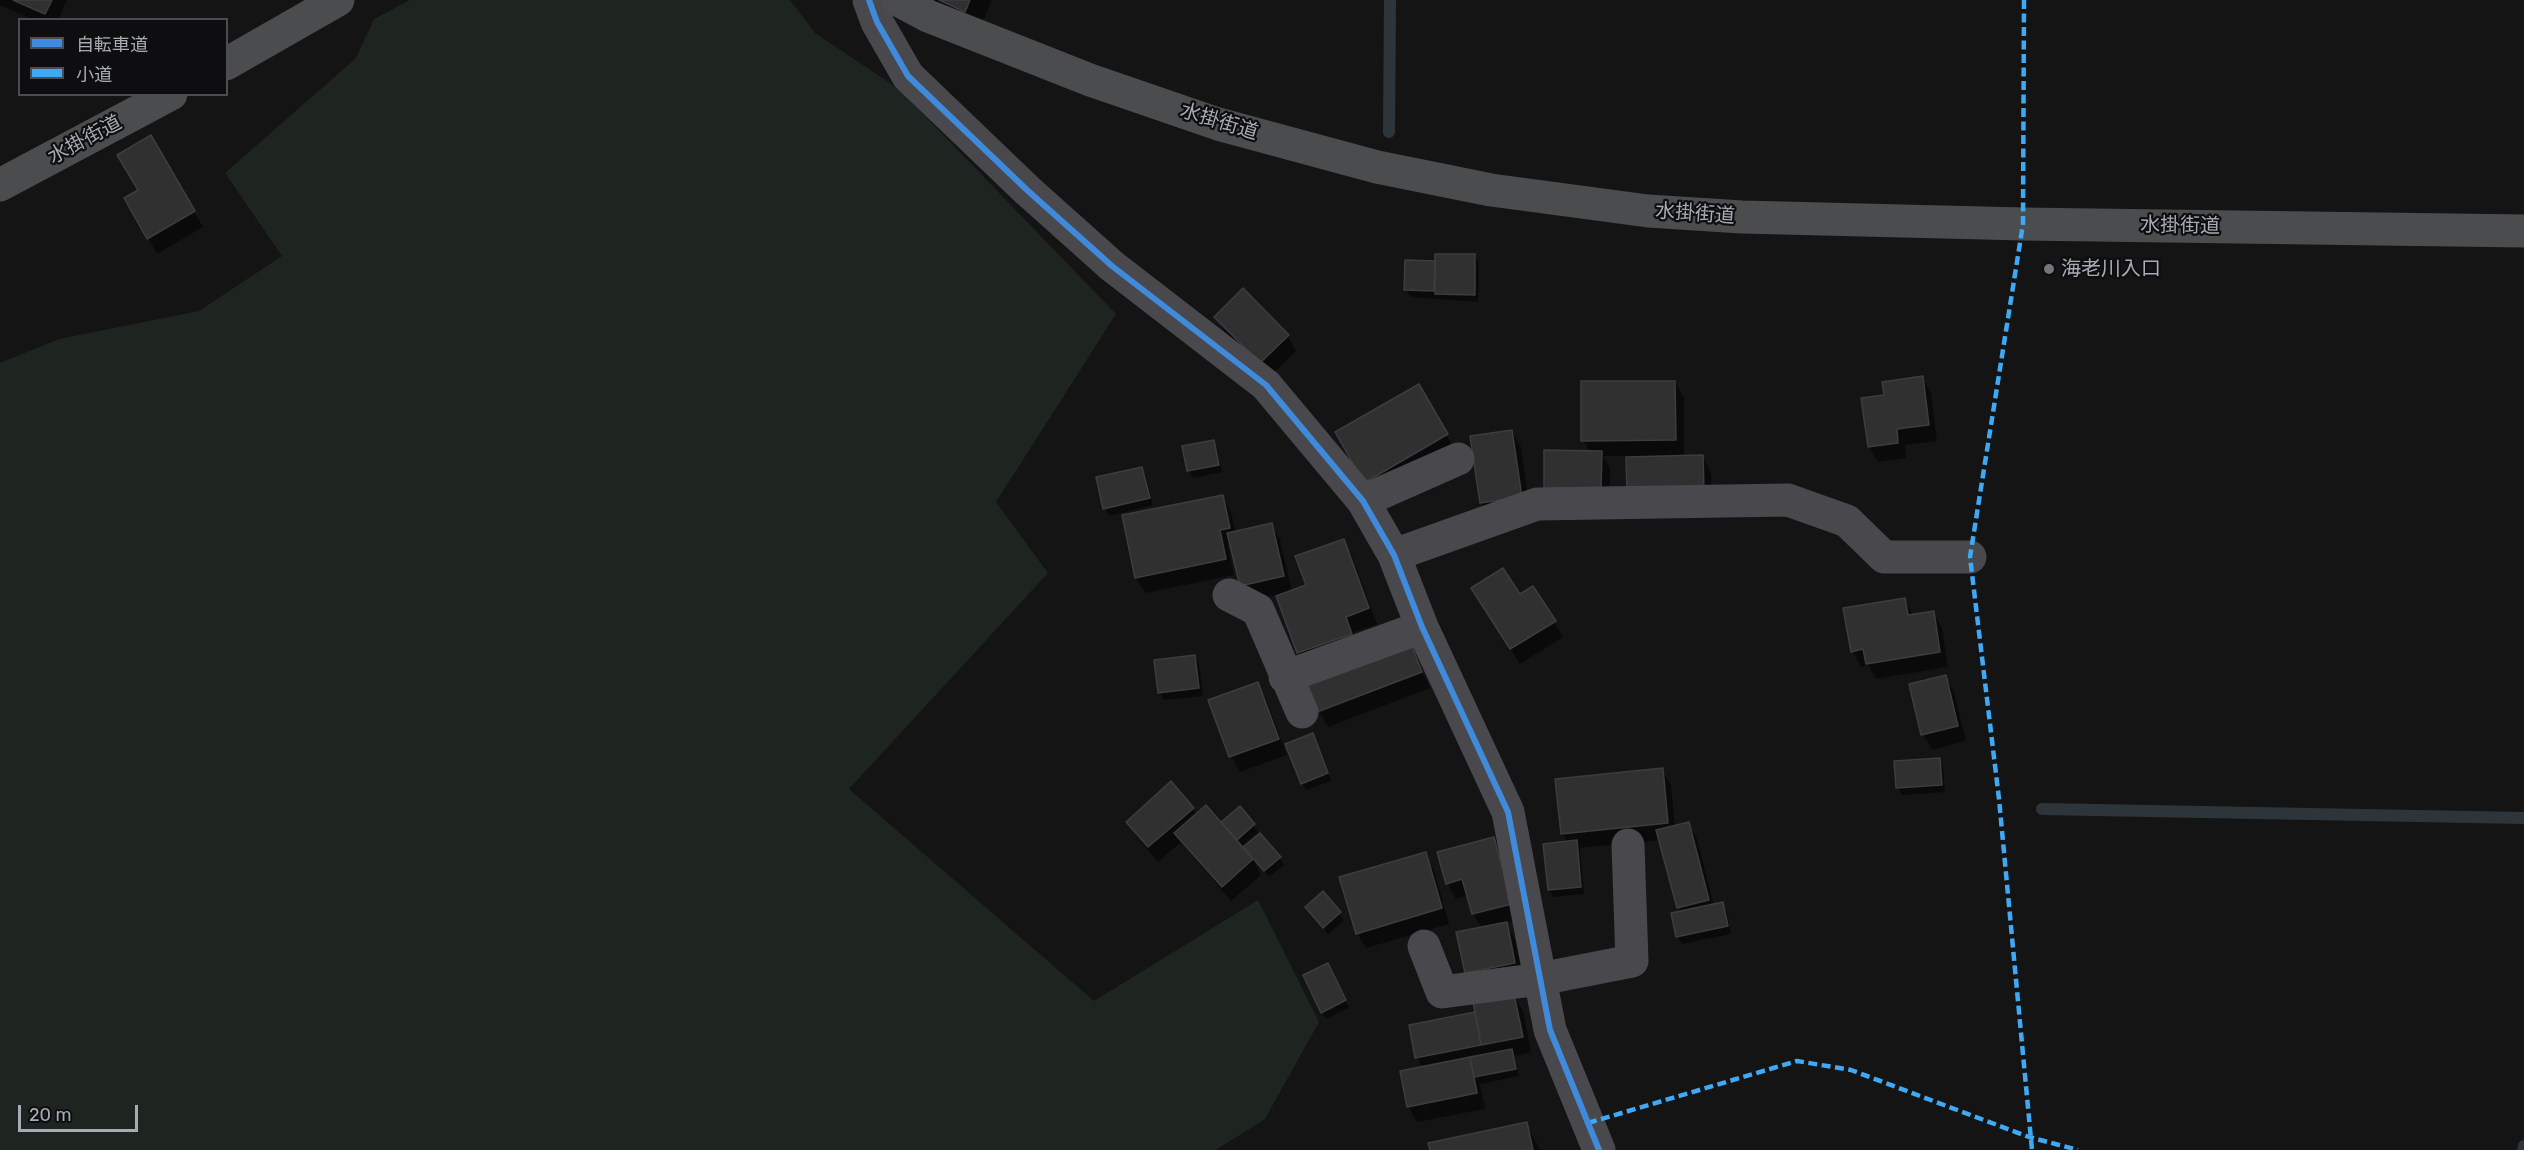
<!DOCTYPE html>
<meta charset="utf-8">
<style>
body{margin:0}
#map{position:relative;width:2524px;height:1150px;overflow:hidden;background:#141414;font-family:Rubik,"Noto Sans JP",sans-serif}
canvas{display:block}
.legend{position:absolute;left:18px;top:18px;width:210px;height:78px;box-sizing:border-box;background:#0e0e10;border:2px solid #4b4d51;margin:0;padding:8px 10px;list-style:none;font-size:18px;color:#a7abb3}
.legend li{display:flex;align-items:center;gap:12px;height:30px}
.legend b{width:30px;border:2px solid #4b4d51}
.scale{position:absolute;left:18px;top:1105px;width:120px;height:27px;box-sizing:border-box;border:3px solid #a7abb3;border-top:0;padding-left:8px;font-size:18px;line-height:21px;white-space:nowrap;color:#a7abb3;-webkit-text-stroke:4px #0e0e10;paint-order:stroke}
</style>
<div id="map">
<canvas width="2524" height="1150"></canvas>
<ul class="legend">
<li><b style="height:8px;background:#408adc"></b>自転車道</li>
<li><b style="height:8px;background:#3fa9f5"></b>小道</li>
</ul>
<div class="scale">20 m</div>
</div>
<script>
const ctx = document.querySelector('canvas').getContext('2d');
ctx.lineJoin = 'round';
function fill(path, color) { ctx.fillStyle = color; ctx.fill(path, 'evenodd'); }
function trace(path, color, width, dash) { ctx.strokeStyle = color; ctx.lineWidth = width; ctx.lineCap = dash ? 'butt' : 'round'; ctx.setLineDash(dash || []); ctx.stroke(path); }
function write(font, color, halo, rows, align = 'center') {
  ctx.font = font + ' Rubik,"Noto Sans JP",sans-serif'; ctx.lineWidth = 4.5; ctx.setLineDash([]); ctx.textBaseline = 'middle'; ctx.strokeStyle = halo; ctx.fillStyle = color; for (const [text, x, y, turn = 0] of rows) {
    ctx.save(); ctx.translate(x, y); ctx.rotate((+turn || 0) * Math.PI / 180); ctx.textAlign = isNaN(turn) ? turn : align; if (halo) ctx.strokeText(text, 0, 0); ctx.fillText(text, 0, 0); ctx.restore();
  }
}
fill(new Path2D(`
 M 410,0 L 790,0 L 815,33 L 899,89 L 1116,314 L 996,502 L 1048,573 L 849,789 L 1094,1001 L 1258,900 L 1319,1022 L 1265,1119 L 1216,1150 L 0,1150 L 0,363 L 59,339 L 199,311 L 282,256 L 225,173 L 356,58 L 374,19 Z`), '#1e241f');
fill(new Path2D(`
 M 0,0 L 67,0 L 58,20 L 33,20 L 0,5 Z
 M 903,0 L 992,0 L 978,33 Z
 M 151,137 L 203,227 L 157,254 L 126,198 L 140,191 Z
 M 1475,256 L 1479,263 L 1478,302 L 1410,297 L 1406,290 L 1406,262 L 1437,262 Z
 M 1216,317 L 1288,336 L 1296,351 L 1270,377 L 1225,332 Z
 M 1922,378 L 1931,393 L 1937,441 L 1905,445 L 1906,458 L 1878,462 L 1869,446 L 1885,397 Z
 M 1675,382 L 1684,398 L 1684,457 L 1702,456 L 1711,472 L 1712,506 L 1629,493 L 1627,456 L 1603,456 L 1610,468 L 1610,504 L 1554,503 L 1590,452 L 1583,440 Z
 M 1418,386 L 1455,450 L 1374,497 L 1337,433 Z
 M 1512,431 L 1521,447 L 1530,512 L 1490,517 L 1481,502 Z
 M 1213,441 L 1217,449 L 1222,472 L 1193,478 L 1189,470 Z
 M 1142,469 L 1146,476 L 1153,505 L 1109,516 L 1105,508 Z
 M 1222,496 L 1231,512 L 1236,533 L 1271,524 L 1280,540 L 1292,592 L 1308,586 L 1343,541 L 1352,556 L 1377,624 L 1354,632 L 1360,649 L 1307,668 L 1299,653 L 1277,595 L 1250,601 L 1232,544 L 1228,545 L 1234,575 L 1145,593 L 1136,578 Z
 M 1520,596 L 1554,622 L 1563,637 L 1520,664 L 1482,603 Z
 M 1904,600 L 1914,616 L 1933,613 L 1942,628 L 1948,667 L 1876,679 L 1868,665 L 1861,667 L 1852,651 Z
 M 1410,646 L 1430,688 L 1328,727 L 1319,711 Z
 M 1194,656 L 1199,664 L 1203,696 L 1164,700 L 1160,693 L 1156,661 Z
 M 1945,677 L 1954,692 L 1966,741 L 1932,750 L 1923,734 Z
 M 1257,684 L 1266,699 L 1287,755 L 1240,772 L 1231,756 L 1210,701 Z
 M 1316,742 L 1331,781 L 1306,790 L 1302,783 Z
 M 1939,760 L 1943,767 L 1945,792 L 1902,795 L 1898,788 Z
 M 1662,770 L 1671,785 L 1675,827 L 1688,823 L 1697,839 L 1714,906 L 1722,904 L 1727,911 L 1731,934 L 1682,944 L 1678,937 L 1673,915 L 1681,913 L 1660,840 L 1580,848 L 1584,894 L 1553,897 L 1549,889 L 1568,843 L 1562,834 Z
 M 1239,808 L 1258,832 L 1241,847 L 1247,854 L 1245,848 L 1280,858 L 1284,865 L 1269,877 L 1254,861 L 1261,875 L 1231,901 L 1181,842 L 1158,862 L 1137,837 L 1128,822 L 1193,809 L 1197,816 L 1221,824 Z
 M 1493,839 L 1502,854 L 1520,919 L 1505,923 L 1515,939 L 1523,979 L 1466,973 L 1482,929 L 1473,914 L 1468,895 L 1456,899 L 1447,883 Z
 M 1425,854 L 1434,870 L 1449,924 L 1366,948 L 1357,933 Z
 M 1323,893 L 1344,921 L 1328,934 L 1307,907 Z
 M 1331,972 L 1349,1008 L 1326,1019 L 1322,1012 Z
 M 1514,995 L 1523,1011 L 1531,1052 L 1514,1056 L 1519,1076 L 1480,1084 L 1485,1109 L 1417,1122 L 1408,1106 L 1423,1068 L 1417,1057 L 1477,1013 Z
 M 1526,1124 L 1540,1150 L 1431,1150 Z`), '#0007');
trace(new Path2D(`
 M 1389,132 L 1390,0
 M 2042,809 L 2524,818
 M 2523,1150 L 2524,1146`), '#2d353a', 12);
const building = new Path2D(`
 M 13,0 L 52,0 L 45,14 Z
 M 939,0 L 970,0 L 965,12 Z
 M 151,135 L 195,211 L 147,239 L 124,198 L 138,190 L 117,155 Z
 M 1435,254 L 1475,254 L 1475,295 L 1435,294 Z
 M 1405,260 L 1435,261 L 1434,291 L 1404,290 Z
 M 1243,288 L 1289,335 L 1260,363 L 1214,317 Z
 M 1923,376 L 1929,425 L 1897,429 L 1898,443 L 1868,447 L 1861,398 L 1884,395 L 1882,382 Z
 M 1581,381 L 1675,381 L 1676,440 L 1581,441 Z
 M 1419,384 L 1448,434 L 1364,483 L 1335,432 Z
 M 1512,430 L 1522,497 L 1480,503 L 1470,436 Z
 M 1214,440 L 1219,465 L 1187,471 L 1182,446 Z
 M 1544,450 L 1602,451 L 1601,489 L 1544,488 Z
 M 1703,455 L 1704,491 L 1627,493 L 1626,457 Z
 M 1142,467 L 1150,498 L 1103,509 L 1096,477 Z
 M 1223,495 L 1230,528 L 1220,530 L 1226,559 L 1135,578 L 1122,515 Z
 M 1272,523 L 1284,576 L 1240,586 L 1227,533 Z
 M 1344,539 L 1369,608 L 1346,617 L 1352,634 L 1297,653 L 1276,596 L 1306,585 L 1295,556 Z
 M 1503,568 L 1520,594 L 1533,586 L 1556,621 L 1510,649 L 1471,588 Z
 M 1905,598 L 1908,615 L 1934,611 L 1940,652 L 1866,664 L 1863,649 L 1851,652 L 1843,608 Z
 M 1411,644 L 1422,672 L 1317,712 L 1306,684 Z
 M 1195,655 L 1199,688 L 1158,693 L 1154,660 Z
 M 1946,675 L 1958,726 L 1921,735 L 1909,684 Z
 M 1258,682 L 1279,739 L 1229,757 L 1208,700 Z
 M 1313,733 L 1328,773 L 1301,784 L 1285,744 Z
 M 1940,758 L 1942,785 L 1896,788 L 1894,761 Z
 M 1663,768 L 1668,823 L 1561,834 L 1555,779 Z
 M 1171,781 L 1194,808 L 1148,847 L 1126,822 Z
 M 1206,805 L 1253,859 L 1222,887 L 1174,833 Z
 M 1240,806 L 1255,824 L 1237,840 L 1221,822 Z
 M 1689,822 L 1709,900 L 1677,908 L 1656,830 Z
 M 1260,833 L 1281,857 L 1264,871 L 1243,847 Z
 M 1494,837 L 1512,904 L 1472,914 L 1462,879 L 1446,884 L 1437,852 Z
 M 1577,840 L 1581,887 L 1548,890 L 1543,844 Z
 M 1426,852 L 1442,908 L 1356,934 L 1339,877 Z
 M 1323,891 L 1341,912 L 1323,928 L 1305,907 Z
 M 1723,902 L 1728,926 L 1676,937 L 1671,913 Z
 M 1507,922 L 1515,963 L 1465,973 L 1456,932 Z
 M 1328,963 L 1346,1000 L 1321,1013 L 1303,975 Z
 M 1514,994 L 1523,1037 L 1481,1045 L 1473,1002 Z
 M 1475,1012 L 1481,1045 L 1415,1058 L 1409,1025 Z
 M 1512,1049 L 1516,1069 L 1474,1077 L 1470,1057 Z
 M 1470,1057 L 1477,1093 L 1407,1107 L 1400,1071 Z
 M 1527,1122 L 1533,1150 L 1430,1150 L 1428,1143 Z`);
fill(building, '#303031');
trace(building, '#3d3d40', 1.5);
trace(new Path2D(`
 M 869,0 L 877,22 L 908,76 L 1027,190 L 1112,266 L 1266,385 L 1363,501 L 1394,555 L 1422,627 L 1508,812 L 1550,1030 L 1599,1150
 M 1363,501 L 1458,459
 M 1394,555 L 1537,504 L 1788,500 L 1847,521 L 1884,557 L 1970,557
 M 1229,595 L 1258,610 L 1302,712
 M 1285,677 L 1422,627
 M 1424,946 L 1442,992 L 1540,979 L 1632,961 L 1628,845`), '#49494d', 33);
trace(new Path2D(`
 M 898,0 L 928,16 L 1090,80 L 1218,124 L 1377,167 L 1491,190 L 1648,211 L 1742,217 L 2023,224 L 2524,231
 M 226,64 L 338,0
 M 0,185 L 171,94`), '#4b4c4e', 33);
trace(new Path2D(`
 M 2024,0 L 2023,224 L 1970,557 L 1999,799 L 2032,1150
 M 1588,1123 L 1797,1061 L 1851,1070 L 2029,1137 L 2078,1150`), '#3fa9f5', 4.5, [9, 4.5]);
trace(new Path2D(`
 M 869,0 L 877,22 L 908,76 L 1027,190 L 1112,266 L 1266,385 L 1363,501 L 1394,555 L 1422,627 L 1508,812 L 1550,1030 L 1599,1150`), '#408adc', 6);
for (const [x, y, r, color] of [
 [2049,269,6,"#74767b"]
]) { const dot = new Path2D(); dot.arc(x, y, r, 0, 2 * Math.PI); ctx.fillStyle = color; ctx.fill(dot); trace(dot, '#0e0e10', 2); }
write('20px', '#a7abb3', '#0e0e10', [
 ["水掛街道",1219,122,17],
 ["水掛街道",85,140,-28],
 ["水掛街道",1695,214,4],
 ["水掛街道",2180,226,1]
]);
write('20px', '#a7abb3', '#0e0e10', [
 ["海老川入口",2061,269]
], 'left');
</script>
